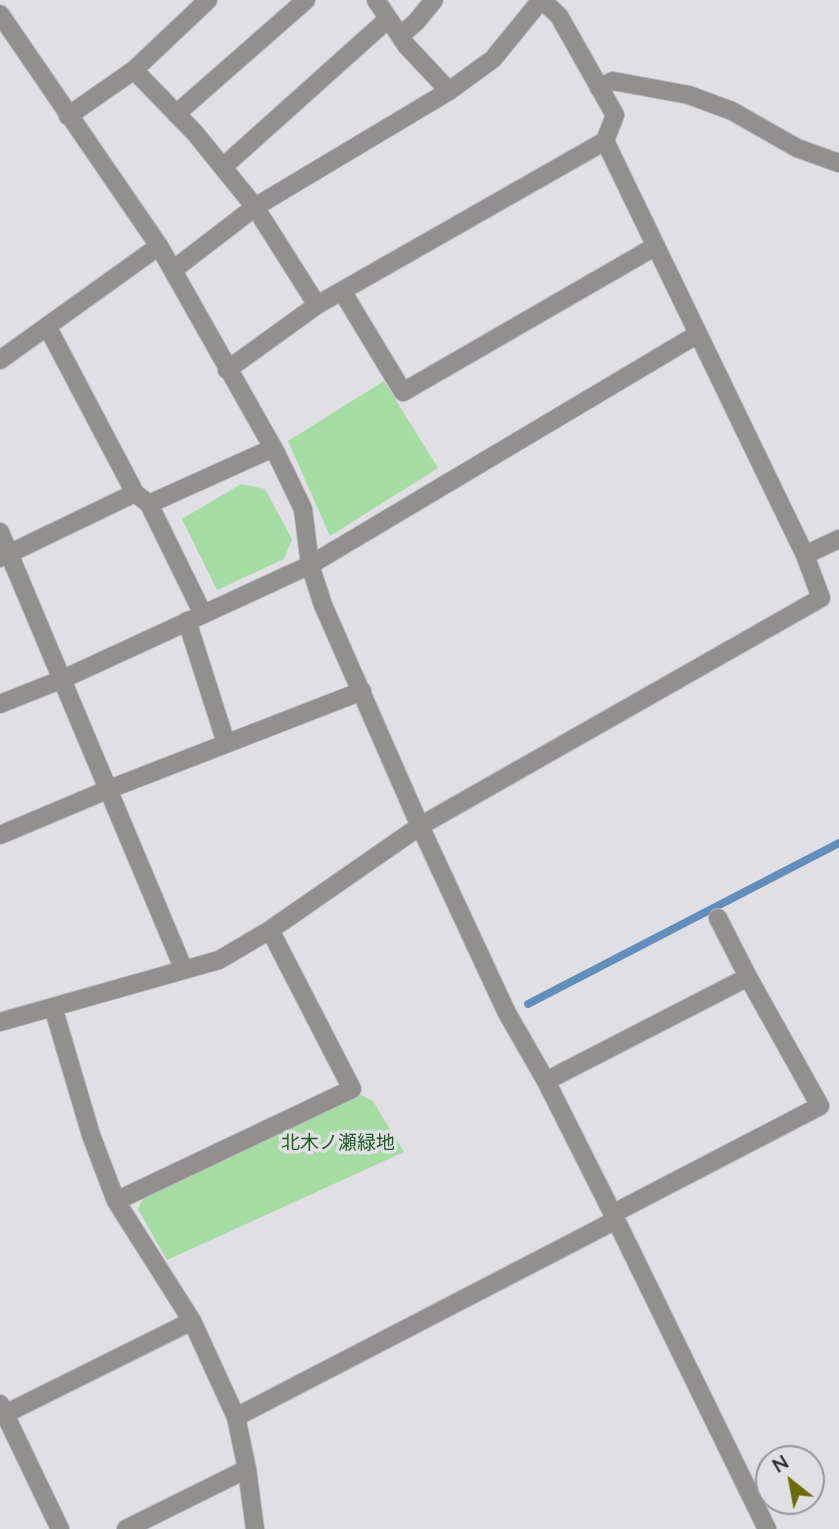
<!DOCTYPE html>
<meta charset="utf-8">
<style>
body{margin:0}
#map{position:relative;width:839px;height:1529px;overflow:hidden;background:#e0dfe4;font-family:Lato,sans-serif}
canvas{display:block}
.north{position:absolute;left:755px;top:1445px;width:70px;height:70px;box-sizing:border-box;background:#e0dfe4;border:2px solid #97969a;border-radius:50%;rotate:329deg;font-size:19px;font-weight:700;line-height:28px;text-align:center;color:#29282a}
.north::after{content:'';display:block;margin:auto;width:24px;height:32px;background:#696b0c;clip-path:polygon(50% 0,100% 100%,50% 72%,0 100%)}
</style>
<div id="map">
<canvas width="839" height="1529"></canvas>
<div class="north">N</div>
</div>
<script>
const ctx = document.querySelector('canvas').getContext('2d');
ctx.lineJoin = 'round';
function fill(path, color) { ctx.fillStyle = color; ctx.fill(path, 'evenodd'); }
function trace(path, color, width, dash) { ctx.strokeStyle = color; ctx.lineWidth = width; ctx.lineCap = dash ? 'butt' : 'round'; ctx.setLineDash(dash || []); ctx.stroke(path); }
function write(font, color, halo, rows, align = 'center') {
  ctx.font = font + ' Lato,"Noto Sans JP",sans-serif'; ctx.lineWidth = 7; ctx.setLineDash([]); ctx.textBaseline = 'middle'; ctx.strokeStyle = halo; ctx.fillStyle = color; for (const [text, x, y, turn = 0] of rows) {
    ctx.save(); ctx.translate(x, y); ctx.rotate((+turn || 0) * Math.PI / 180); ctx.textAlign = isNaN(turn) ? turn : align; if (halo) ctx.strokeText(text, 0, 0); ctx.fillText(text, 0, 0); ctx.restore();
  }
}
fill(new Path2D(`
 M 384,381 L 438,468 L 330,536 L 288,441 Z
 M 241,484 L 265,489 L 292,539 L 284,559 L 217,590 L 182,519 Z
 M 359,1094 L 373,1101 L 404,1152 L 167,1260 L 138,1209 L 145,1195 Z`), '#a5dca4');
trace(new Path2D(`
 M 528,1004 L 839,843`), '#618eba', 8);
const street = new Path2D(`
 M 376,0 L 406,45 L 449,91
 M 0,14 L 159,246 L 276,453 L 303,509 L 310,565 L 323,605 L 420,826 L 507,1013 L 546,1081 L 616,1220 L 767,1529
 M 400,36 L 416,22 L 434,0
 M 134,70 L 195,133 L 255,207 L 317,305
 M 599,88 L 613,81 L 689,95 L 732,111 L 797,148 L 839,163
 M 176,114 L 306,0
 M 68,116 L 134,70 L 208,0
 M 223,167 L 388,19
 M 173,270 L 255,207 L 449,91 L 493,59 L 541,0
 M 342,291 L 403,392 L 656,246
 M 0,360 L 159,246
 M 227,370 L 317,305 L 605,141 L 615,115 L 559,16 L 542,0
 M 135,493 L 149,504 L 273,448
 M 149,504 L 203,614
 M 0,532 L 184,970
 M 805,555 L 839,539
 M 0,558 L 135,493 L 47,326
 M 187,621 L 226,743
 M 0,704 L 63,679 L 310,565 L 698,334
 M 0,835 L 107,790 L 362,691
 M 53,1007 L 91,1135 L 116,1201 L 192,1321 L 236,1417 L 247,1469 L 255,1529
 M 0,1022 L 219,960 L 270,930 L 420,826 L 821,598 L 805,555 L 605,141
 M 546,1081 L 748,977
 M 116,1201 L 352,1089 L 270,930
 M 612,1214 L 820,1106 L 748,977 L 718,918
 M 0,1404 L 60,1529
 M 5,1414 L 192,1321
 M 236,1417 L 616,1220
 M 126,1529 L 247,1469`);
trace(street, '#bbbabf', 20);
trace(street, '#91908e', 18);
write('19px', '#1d5d21', '#e0dfe4', [
 ["北木ノ瀬緑地",338,1143]
]);
</script>
